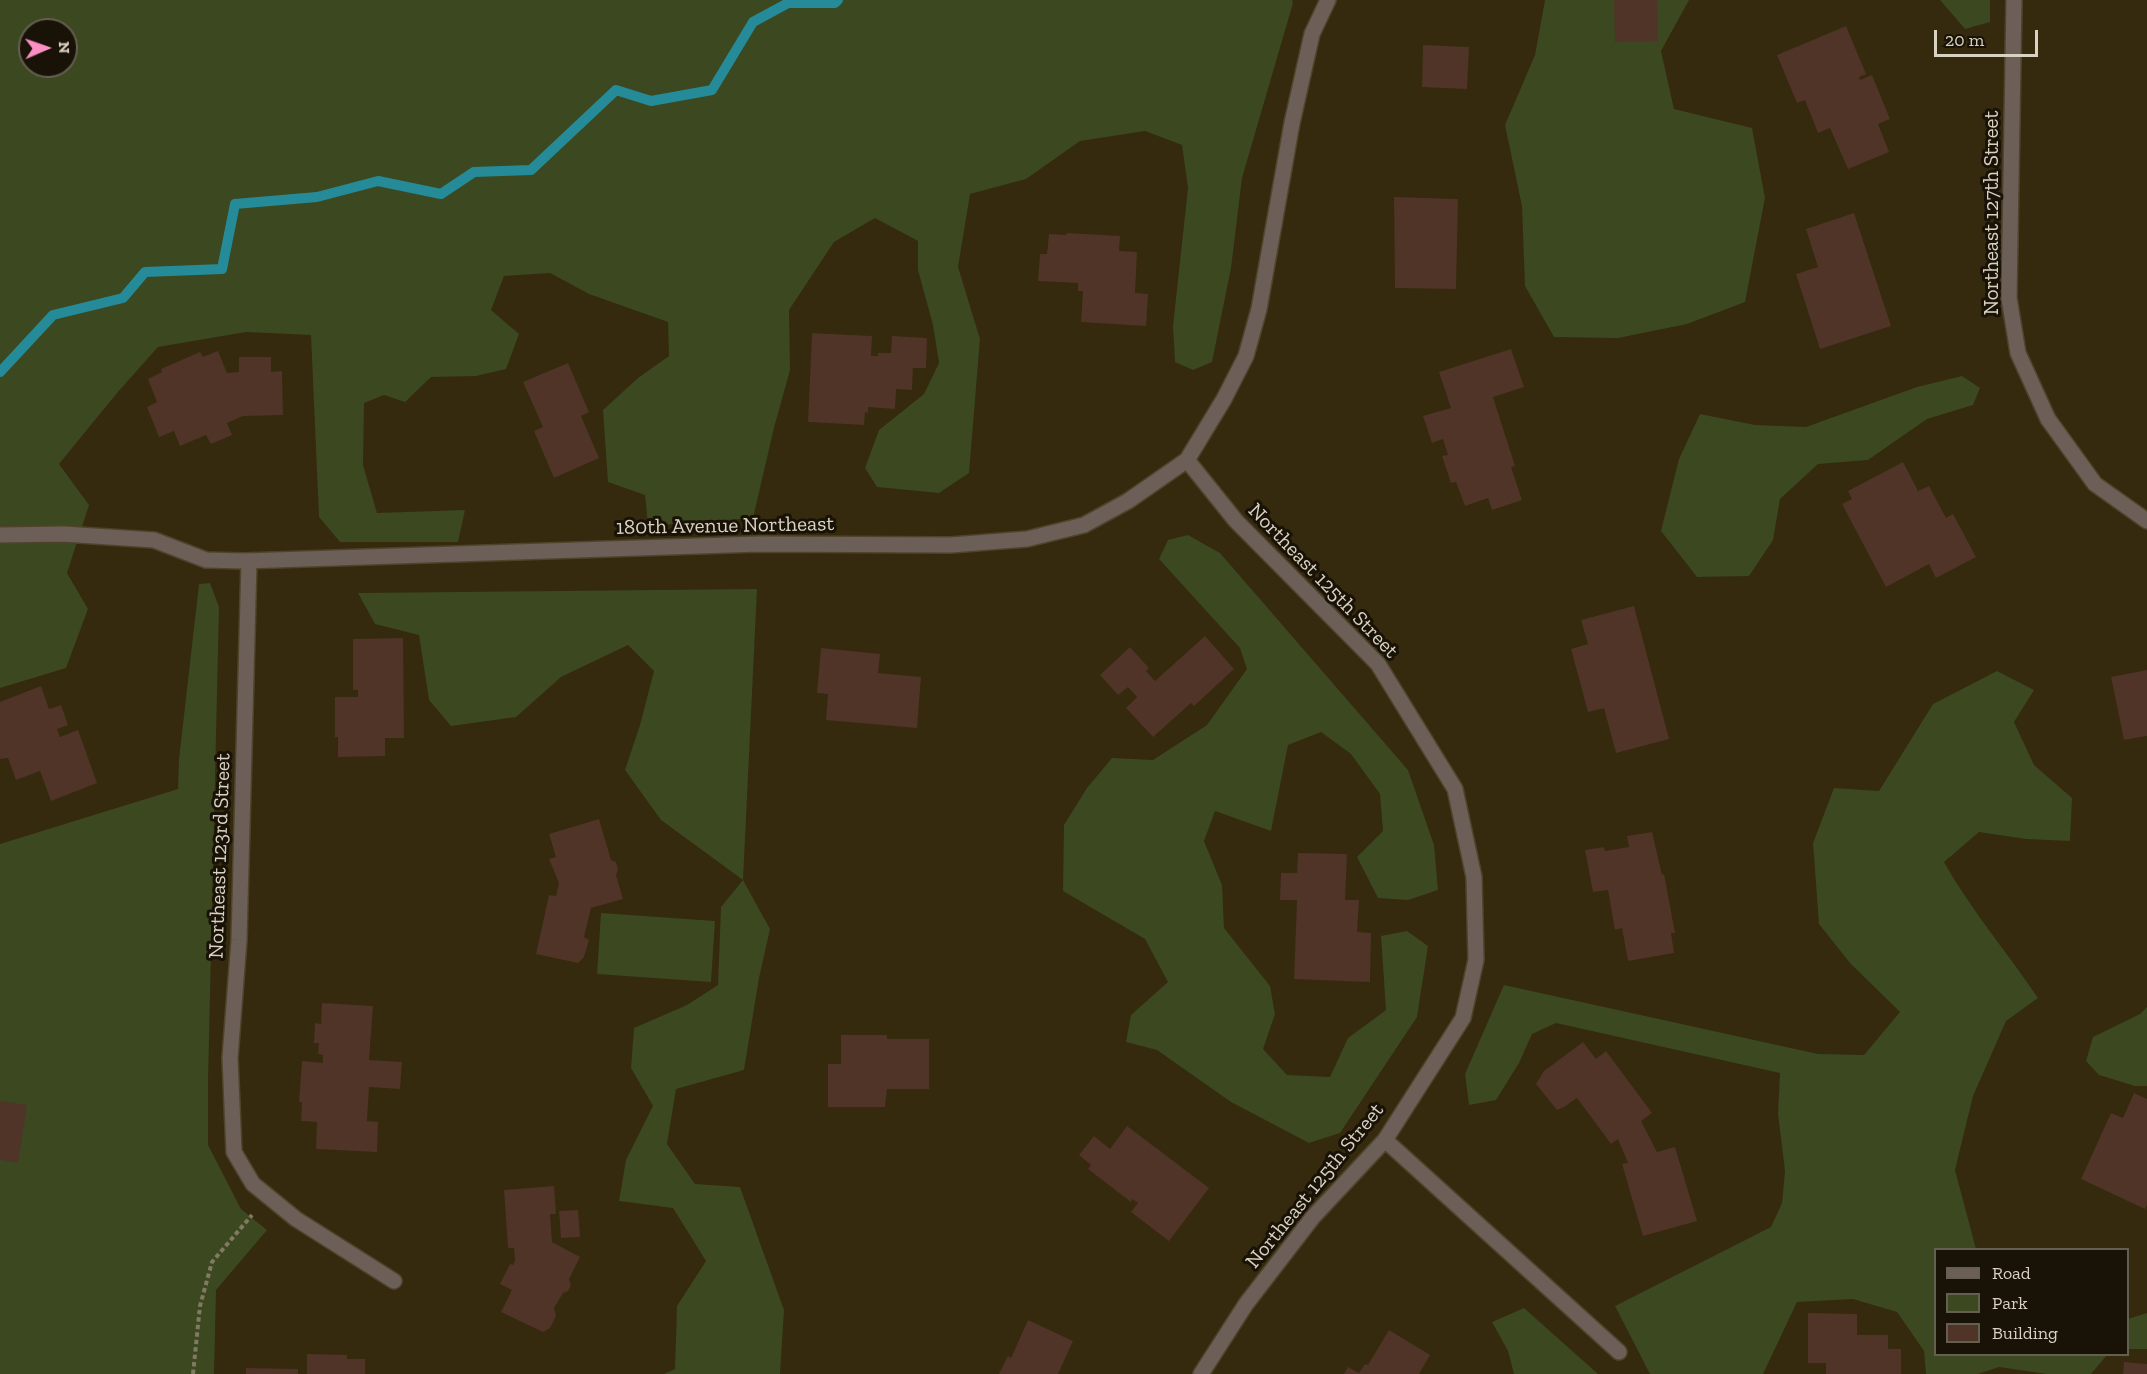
<!DOCTYPE html>
<style>
body{margin:0}
#map{position:relative;width:2147px;height:1374px;overflow:hidden;background:#35290e;font-family:"Zilla Slab",serif}
canvas{display:block}
.legend{position:absolute;left:1934px;top:1248px;width:195px;height:108px;box-sizing:border-box;background:#181207;border:2px solid #655f52;margin:0;padding:8px 10px;list-style:none;font-size:18px;color:#d9d2c2}
.legend li{display:flex;align-items:center;gap:12px;height:30px}
.legend b{width:30px;border:2px solid #655f52}
.north{position:absolute;left:18px;top:18px;width:60px;height:60px;box-sizing:border-box;background:#181207;border:2px solid #655f52;border-radius:50%;rotate:88deg;font-size:16px;font-weight:700;line-height:24px;text-align:center;color:#d9d2c2}
.north::after{content:'';display:block;margin:auto;width:21px;height:27px;background:#fb8fc4;clip-path:polygon(50% 0,100% 100%,50% 72%,0 100%)}
.scale{position:absolute;left:1934px;top:30px;width:104px;height:27px;box-sizing:border-box;border:3px solid #d9d2c2;border-top:0;padding-left:8px;font-size:18px;line-height:21px;white-space:nowrap;color:#d9d2c2;-webkit-text-stroke:4px #181207;paint-order:stroke}
</style>
<div id="map">
<canvas width="2147" height="1374"></canvas>
<ul class="legend">
<li><b style="height:8px;background:#6b5f57"></b>Road</li>
<li><b style="height:16px;background:#3b4820"></b>Park</li>
<li><b style="height:16px;background:#4f3427"></b>Building</li>
</ul>
<div class="north">N</div>
<div class="scale">20 m</div>
</div>
<script>
const ctx = document.querySelector('canvas').getContext('2d');
ctx.lineJoin = 'round';
function fill(path, color) { ctx.fillStyle = color; ctx.fill(path, 'evenodd'); }
function trace(path, color, width, dash) { ctx.strokeStyle = color; ctx.lineWidth = width; ctx.lineCap = dash ? 'butt' : 'round'; ctx.setLineDash(dash || []); ctx.stroke(path); }
function write(font, color, halo, rows, align = 'center') {
  ctx.font = font + ' "Zilla Slab",serif'; ctx.lineWidth = 6; ctx.setLineDash([]); ctx.textBaseline = 'middle'; ctx.strokeStyle = halo; ctx.fillStyle = color; for (const [text, x, y, turn = 0] of rows) {
    ctx.save(); ctx.translate(x, y); ctx.rotate((+turn || 0) * Math.PI / 180); ctx.textAlign = isNaN(turn) ? turn : align; if (halo) ctx.strokeText(text, 0, 0); ctx.fillText(text, 0, 0); ctx.restore();
  }
}
fill(new Path2D(`
 M 0,0 L 1292,0 L 1293,3 L 1242,178 L 1231,268 L 1212,362 L 1193,370 L 1175,362 L 1173,326 L 1188,188 L 1182,145 L 1145,131 L 1080,141 L 1026,179 L 970,194 L 958,267 L 980,339 L 969,473 L 939,493 L 877,487 L 865,468 L 879,430 L 924,394 L 939,363 L 933,325 L 918,270 L 918,241 L 875,218 L 834,242 L 789,310 L 790,370 L 774,428 L 753,518 L 648,526 L 645,495 L 608,482 L 603,410 L 638,378 L 669,356 L 668,322 L 589,294 L 550,273 L 504,276 L 491,310 L 519,334 L 506,369 L 476,376 L 431,377 L 405,402 L 384,395 L 364,403 L 363,465 L 377,513 L 465,510 L 458,542 L 340,542 L 319,517 L 311,335 L 246,332 L 158,347 L 117,393 L 59,464 L 89,505 L 67,573 L 88,609 L 66,668 L 0,688 ZM 30,30 L 66,30 L 66,66 L 30,66 Z
 M 1545,0 L 1689,0 L 1661,51 L 1674,109 L 1752,128 L 1765,198 L 1745,302 L 1687,324 L 1618,338 L 1554,337 L 1525,286 L 1522,206 L 1505,125 L 1535,55 Z
 M 1940,0 L 1990,0 L 1990,22 L 1965,29 Z
 M 1962,376 L 1980,388 L 1973,405 L 1927,419 L 1868,460 L 1818,464 L 1780,499 L 1773,540 L 1749,576 L 1697,577 L 1661,531 L 1679,459 L 1700,414 L 1755,425 L 1806,427 L 1917,387 Z
 M 1188,535 L 1220,553 L 1408,770 L 1434,845 L 1438,890 L 1408,900 L 1378,898 L 1357,857 L 1383,831 L 1380,794 L 1351,754 L 1321,732 L 1288,745 L 1271,831 L 1215,811 L 1204,841 L 1222,885 L 1224,928 L 1270,986 L 1275,1014 L 1263,1049 L 1287,1075 L 1330,1077 L 1348,1038 L 1386,1010 L 1381,936 L 1407,931 L 1428,946 L 1417,1017 L 1340,1133 L 1309,1143 L 1231,1102 L 1157,1050 L 1126,1042 L 1131,1015 L 1168,982 L 1145,939 L 1063,891 L 1064,825 L 1087,788 L 1112,758 L 1153,760 L 1207,725 L 1247,669 L 1240,648 L 1159,559 L 1168,540 Z
 M 210,583 L 219,607 L 208,1081 L 208,1145 L 241,1209 L 267,1230 L 216,1290 L 214,1374 L 0,1374 L 0,844 L 178,789 L 179,759 L 199,584 Z
 M 757,589 L 743,880 L 770,929 L 759,978 L 744,1070 L 676,1089 L 667,1144 L 695,1184 L 740,1187 L 784,1310 L 780,1374 L 664,1374 L 675,1369 L 677,1306 L 706,1261 L 673,1208 L 619,1201 L 626,1160 L 653,1106 L 631,1068 L 634,1028 L 687,1005 L 718,985 L 721,907 L 743,880 L 661,820 L 625,770 L 640,725 L 654,671 L 628,645 L 561,677 L 516,717 L 451,726 L 429,700 L 419,635 L 375,624 L 358,593 Z
 M 1997,671 L 2034,690 L 2014,722 L 2034,765 L 2072,798 L 2070,841 L 2026,839 L 1979,832 L 1944,862 C 1971,910 2007,952 2038,998 L 2006,1021 L 1973,1096 L 1955,1170 L 1976,1249 L 1936,1250 L 1936,1354 L 2107,1355 L 2091,1374 L 2047,1374 L 1999,1367 L 1978,1374 L 1926,1374 L 1924,1351 L 1897,1312 L 1853,1299 L 1797,1302 L 1763,1374 L 1650,1374 L 1615,1306 L 1771,1227 L 1782,1203 L 1785,1171 L 1778,1114 L 1780,1073 L 1556,1023 L 1532,1034 L 1519,1063 L 1496,1100 L 1469,1105 L 1465,1074 L 1504,985 L 1818,1054 L 1864,1055 L 1900,1012 L 1850,963 L 1819,924 L 1813,843 L 1834,788 L 1879,791 L 1933,704 Z
 M 601,913 L 715,921 L 711,982 L 597,974 Z
 M 2147,1007 L 2147,1086 L 2135,1086 L 2099,1075 L 2086,1061 L 2093,1037 L 2140,1014 Z
 M 1524,1308 L 1598,1374 L 1514,1374 L 1508,1351 L 1492,1322 Z
 M 2147,1313 L 2147,1349 L 2128,1349 L 2128,1319 Z`), '#3b4820');
trace(new Path2D(`
 M 0,372 L 53,315 L 123,298 L 145,272 L 222,269 L 235,204 L 317,197 L 378,181 L 441,194 L 474,172 L 531,170 L 616,90 L 651,101 L 712,90 L 753,22 L 788,3 L 835,3 L 838,0`), '#268b98', 10);
fill(new Path2D(`
 M 1614,0 L 1657,0 L 1658,41 L 1615,42 Z
 M 1846,26 L 1866,74 L 1859,77 L 1860,80 L 1872,75 L 1890,119 L 1878,124 L 1889,152 L 1848,169 L 1830,128 L 1818,133 L 1805,100 L 1797,103 L 1777,55 Z
 M 1423,45 L 1469,47 L 1467,89 L 1422,87 Z
 M 1394,197 L 1458,199 L 1456,289 L 1395,288 Z
 M 1854,213 L 1891,326 L 1820,349 L 1796,274 L 1818,267 L 1806,229 Z
 M 1067,233 L 1120,236 L 1119,251 L 1137,252 L 1135,293 L 1148,294 L 1146,326 L 1081,322 L 1083,291 L 1078,291 L 1078,283 L 1038,281 L 1040,254 L 1047,254 L 1049,234 L 1066,235 Z
 M 812,333 L 872,336 L 871,356 L 878,356 L 878,353 L 891,353 L 892,336 L 927,338 L 926,368 L 913,368 L 912,390 L 896,389 L 895,409 L 868,407 L 868,413 L 865,412 L 864,425 L 808,422 Z
 M 1511,349 L 1524,387 L 1493,397 L 1515,466 L 1511,467 L 1522,500 L 1492,510 L 1488,498 L 1465,506 L 1456,482 L 1451,483 L 1442,456 L 1448,455 L 1443,439 L 1432,443 L 1423,416 L 1451,408 L 1439,372 Z
 M 218,351 L 227,373 L 239,372 L 239,357 L 271,357 L 271,372 L 282,371 L 283,415 L 243,416 L 227,423 L 232,435 L 211,444 L 206,435 L 180,446 L 174,431 L 159,437 L 147,407 L 157,402 L 148,379 L 162,372 L 161,369 L 200,352 L 203,357 Z
 M 568,363 L 589,412 L 581,416 L 599,458 L 554,478 L 534,431 L 543,427 L 523,382 Z
 M 1903,462 L 1918,491 L 1929,486 L 1946,518 L 1953,514 L 1976,557 L 1936,578 L 1929,564 L 1886,587 L 1842,504 L 1852,499 L 1848,491 Z
 M 1634,606 L 1669,739 L 1616,753 L 1604,708 L 1588,712 L 1571,649 L 1588,644 L 1581,620 Z
 M 1205,636 L 1234,669 L 1194,706 L 1191,703 L 1153,737 L 1126,708 L 1137,697 L 1128,687 L 1118,695 L 1100,675 L 1130,647 L 1149,668 L 1146,671 L 1155,681 Z
 M 403,638 L 404,738 L 385,738 L 385,756 L 338,757 L 338,737 L 335,737 L 335,697 L 358,697 L 358,690 L 353,690 L 353,639 Z
 M 821,648 L 880,654 L 878,673 L 921,677 L 917,728 L 826,720 L 828,694 L 817,693 Z
 M 2147,670 L 2147,736 L 2124,740 L 2111,677 Z
 M 41,686 L 49,709 L 61,705 L 68,725 L 57,729 L 60,737 L 78,730 L 97,783 L 51,801 L 40,771 L 16,780 L 8,758 L 0,759 L 0,702 Z
 M 599,819 L 611,860 L 616,862 L 618,870 L 616,875 L 623,899 L 591,908 L 584,937 L 589,940 L 584,957 L 578,963 L 536,954 L 549,895 L 556,896 L 559,883 L 549,859 L 556,857 L 549,834 Z
 M 1652,832 L 1662,875 L 1664,874 L 1675,933 L 1671,933 L 1674,953 L 1628,961 L 1622,928 L 1615,930 L 1608,890 L 1593,892 L 1585,850 L 1604,847 L 1605,851 L 1629,847 L 1627,836 Z
 M 1298,853 L 1347,854 L 1345,900 L 1359,900 L 1357,932 L 1371,933 L 1370,982 L 1294,979 L 1297,900 L 1280,900 L 1281,873 L 1297,873 Z
 M 322,1003 L 373,1006 L 369,1060 L 402,1062 L 400,1089 L 369,1087 L 367,1121 L 378,1122 L 377,1152 L 316,1149 L 317,1122 L 301,1121 L 302,1102 L 299,1102 L 302,1061 L 323,1063 L 323,1055 L 318,1054 L 319,1043 L 314,1043 L 315,1023 L 321,1024 Z
 M 841,1035 L 887,1035 L 887,1039 L 929,1039 L 929,1089 L 887,1089 L 885,1107 L 828,1107 L 828,1064 L 841,1064 Z
 M 1583,1042 L 1596,1059 L 1606,1051 L 1652,1113 L 1641,1121 L 1657,1152 L 1675,1147 L 1697,1221 L 1643,1236 L 1622,1164 L 1628,1163 L 1618,1139 L 1611,1144 L 1577,1098 L 1564,1107 L 1557,1110 L 1536,1084 L 1544,1071 Z
 M 2134,1093 L 2147,1099 L 2147,1205 L 2145,1209 L 2081,1179 L 2111,1113 L 2123,1118 Z
 M 0,1101 L 27,1105 L 18,1163 L 0,1160 Z
 M 1127,1126 L 1209,1188 L 1169,1241 L 1131,1212 L 1138,1203 L 1132,1199 L 1131,1202 L 1088,1169 L 1091,1165 L 1079,1155 L 1094,1136 L 1110,1149 Z
 M 554,1186 L 556,1214 L 550,1214 L 552,1242 L 580,1257 L 569,1279 L 571,1285 L 568,1291 L 563,1293 L 554,1308 L 556,1316 L 550,1328 L 543,1332 L 501,1312 L 512,1290 L 500,1284 L 510,1264 L 513,1265 L 515,1261 L 514,1248 L 508,1248 L 504,1190 Z
 M 578,1210 L 580,1237 L 561,1238 L 559,1211 Z
 M 1808,1313 L 1857,1314 L 1857,1335 L 1888,1335 L 1888,1349 L 1901,1349 L 1901,1374 L 1826,1374 L 1826,1363 L 1808,1363 Z
 M 1028,1320 L 1073,1341 L 1058,1374 L 999,1374 L 1008,1356 L 1011,1358 Z
 M 1389,1330 L 1430,1355 L 1419,1374 L 1344,1374 L 1348,1367 L 1359,1373 L 1365,1364 L 1368,1365 Z
 M 307,1354 L 347,1355 L 347,1359 L 365,1359 L 365,1374 L 307,1374 Z
 M 2124,1362 L 2147,1364 L 2147,1374 L 2123,1374 Z
 M 246,1368 L 298,1369 L 298,1374 L 246,1374 Z`), '#4f3427');
const service = new Path2D(`
 M 0,535 L 64,534 L 154,540 L 206,560 L 244,561`);
const minor = new Path2D(`
 M 2014,0 L 2009,298 L 2018,353 L 2048,419 L 2095,484 L 2147,521
 M 244,561 L 759,544 L 951,545 L 1027,539 L 1084,525 L 1128,501 L 1187,460
 M 249,561 L 239,940 L 230,1058 L 234,1152 L 253,1184 L 296,1219 L 394,1281
 M 1385,1140 L 1619,1352
 M 1201,1374 L 1246,1304 L 1313,1217 L 1385,1140 L 1463,1018 L 1476,960 L 1474,877 L 1455,789 L 1378,664 L 1236,521 L 1187,460 L 1224,399 L 1246,356 L 1259,309 L 1292,123 L 1312,34 L 1328,0`);
trace(service, '#4f442b', 18);
trace(minor, '#4f442b', 18);
trace(new Path2D(`
 M 193,1374 L 200,1306 L 212,1262 L 252,1215`), '#827963', 4, [4.5, 3]);
trace(service, '#6b5f57', 15);
trace(minor, '#6b5f57', 15);
write('21px', '#d9d2c2', '#181207', [
 ["Northeast 127th Street",1992,213,-90],
 ["180th Avenue Northeast",725,526,-1],
 ["Northeast 125th Street",1323,581,46],
 ["Northeast 123rd Street",220,856,-88],
 ["Northeast 125th Street",1315,1186,-51]
]);
</script>
